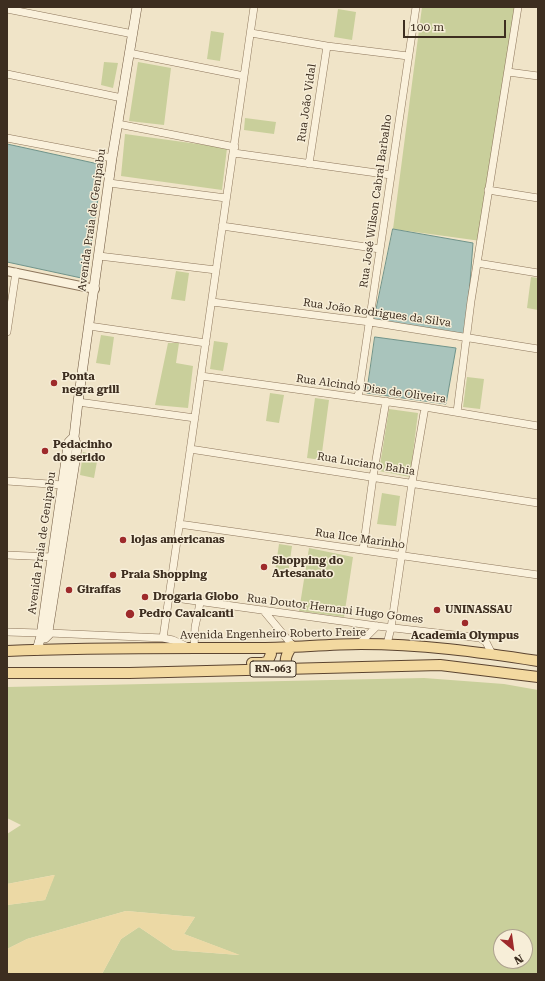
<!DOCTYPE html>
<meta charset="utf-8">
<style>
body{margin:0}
#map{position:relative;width:545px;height:981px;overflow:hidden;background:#f0e4c8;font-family:"Roboto Serif",serif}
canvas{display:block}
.frame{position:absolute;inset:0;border:8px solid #3d2e20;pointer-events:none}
.north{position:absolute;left:493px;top:929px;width:40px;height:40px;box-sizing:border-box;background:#f7eed8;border:1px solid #ada18e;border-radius:50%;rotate:151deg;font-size:11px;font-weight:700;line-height:16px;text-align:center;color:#3d2e20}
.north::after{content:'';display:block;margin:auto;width:14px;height:18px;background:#9e2a2b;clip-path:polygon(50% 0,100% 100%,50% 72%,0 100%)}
.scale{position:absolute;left:403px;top:20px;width:103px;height:18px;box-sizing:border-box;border:2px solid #3d2e20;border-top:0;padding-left:5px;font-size:12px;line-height:14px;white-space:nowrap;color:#3d2e20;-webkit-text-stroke:3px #f7eed8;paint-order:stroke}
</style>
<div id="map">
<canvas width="545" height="981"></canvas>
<div class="frame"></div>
<div class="north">N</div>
<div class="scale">100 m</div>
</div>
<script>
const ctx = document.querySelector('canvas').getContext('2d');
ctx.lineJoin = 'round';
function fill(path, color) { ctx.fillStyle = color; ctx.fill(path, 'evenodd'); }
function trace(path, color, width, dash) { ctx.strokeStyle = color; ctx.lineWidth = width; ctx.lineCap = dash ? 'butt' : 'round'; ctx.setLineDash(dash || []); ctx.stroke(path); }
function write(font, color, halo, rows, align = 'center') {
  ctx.font = font + ' "Roboto Serif",serif'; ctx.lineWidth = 3; ctx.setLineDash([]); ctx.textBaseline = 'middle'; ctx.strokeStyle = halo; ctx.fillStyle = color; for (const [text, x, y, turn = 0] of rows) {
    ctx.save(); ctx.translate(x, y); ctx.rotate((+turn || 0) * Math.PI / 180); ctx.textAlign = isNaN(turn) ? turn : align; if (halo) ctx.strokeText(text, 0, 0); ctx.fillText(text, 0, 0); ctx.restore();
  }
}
fill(new Path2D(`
 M 422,7 L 515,7 L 481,241 L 393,229 Z
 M 338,9 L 356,12 L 352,40 L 334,37 Z
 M 211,31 L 224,33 L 220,61 L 207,59 Z
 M 104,62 L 118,63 L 113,88 L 101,85 Z
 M 138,62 L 171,68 L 164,125 L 129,121 Z
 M 245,118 L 276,122 L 274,134 L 244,130 Z
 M 125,134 L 227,148 L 222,190 L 121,176 Z
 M 176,271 L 189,273 L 185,301 L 171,299 Z
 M 531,277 L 538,278 L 538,310 L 527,308 Z
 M 101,335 L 114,337 L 110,365 L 96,363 Z
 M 214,341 L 228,343 L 223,371 L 210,369 Z
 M 168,343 L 179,343 L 176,363 L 193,366 L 188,408 L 155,405 Z
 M 467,377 L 484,379 L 480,409 L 463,407 Z
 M 270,393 L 284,395 L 279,423 L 266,421 Z
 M 315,398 L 329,400 L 321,460 L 307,458 Z
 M 389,409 L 418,413 L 410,477 L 379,471 Z
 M 83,452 L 98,456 L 94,478 L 80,475 Z
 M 382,493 L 400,496 L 396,526 L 377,524 Z
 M 279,544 L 292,546 L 288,574 L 275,572 Z
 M 309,548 L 353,557 L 344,617 L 299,611 Z
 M 424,678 L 504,684 L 538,690 L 538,974 L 102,974 L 121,939 L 139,927 L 173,950 L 239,955 L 184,934 L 195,917 L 126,911 L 27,939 L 7,949 L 7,905 L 45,900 L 54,875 L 7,884 L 7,834 L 21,825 L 7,818 L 7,687 ZM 501,937 L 525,937 L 525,961 L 501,961 Z`), '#c9cf9b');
fill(new Path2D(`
 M 55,875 L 45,900 L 7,905 L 7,884 Z
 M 126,911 L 195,917 L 184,934 L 240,955 L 173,950 L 139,927 L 121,939 L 102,974 L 7,974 L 7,949 L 27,939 Z`), '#ecd9a5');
const water = new Path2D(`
 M 7,144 L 103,165 L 86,279 L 7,262 Z
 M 393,229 L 473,243 L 466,335 L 374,321 Z
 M 375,337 L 456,348 L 446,404 L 367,393 Z`);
fill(water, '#a9c4bc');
trace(water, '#6f938a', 1);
const minor = new Path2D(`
 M 7,9 L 133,34
 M 251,33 L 327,46 L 408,56
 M 129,53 L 244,76
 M 508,72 L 538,76
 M 7,74 L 122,98
 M 118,124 L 235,147
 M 7,138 L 112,158
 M 234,153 L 391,175
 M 309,164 L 327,46
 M 109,183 L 226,198
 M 488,190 L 538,198
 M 222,226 L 380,249
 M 99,256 L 216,270
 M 477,263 L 538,273
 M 212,302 L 370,322 L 538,349
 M 89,326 L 206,343
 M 7,332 L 16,272
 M 201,376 L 425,407 L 538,426
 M 358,398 L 416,7
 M 78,402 L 195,418
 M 457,412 L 471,301 L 518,7
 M 190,449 L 538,503
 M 7,481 L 63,485
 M 179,524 L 538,575
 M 363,550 L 373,477 L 386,401
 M 7,555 L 52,557
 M 168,597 L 377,626 L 480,638 L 486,642 L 492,654
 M 263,610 L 293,646
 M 7,632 L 40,633
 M 49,633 L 163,638
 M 359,644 L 377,626
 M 387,644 L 391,628 L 412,483 L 425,407
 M 188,647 L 173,640 L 163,638 L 254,7
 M 194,648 L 195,627 L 200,603`);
const tertiary = new Path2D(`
 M 7,271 L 95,289`);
const secondary = new Path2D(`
 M 41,636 L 45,638 L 49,634 L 48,631 L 76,455 L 77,447 L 74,437 L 78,402 L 112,158 L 137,7
 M 37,650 L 41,636 L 68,446 L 69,442 L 74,437`);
const primary = new Path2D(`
 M 7,651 C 92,647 176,648 261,648 C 294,648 327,644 361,644 C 420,644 479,652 538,661
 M 252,663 L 263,663 L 268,661 L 271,654 L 269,648
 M 287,670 C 284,660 286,655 292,646
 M 7,673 L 129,673 L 440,665 L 538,677`);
trace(minor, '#8d765c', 8);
trace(tertiary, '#8d765c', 10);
trace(secondary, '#6f573f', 10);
trace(primary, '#5b4430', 12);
trace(minor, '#faf1dc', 7);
trace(tertiary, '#faf1dc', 8);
trace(secondary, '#faf1dc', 9);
trace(primary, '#f3d9a0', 10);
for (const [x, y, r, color] of [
 [54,383,4,"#9e2a2b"],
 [45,451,4,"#9e2a2b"],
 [123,540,4,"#9e2a2b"],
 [264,567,4,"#9e2a2b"],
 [113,575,4,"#9e2a2b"],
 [69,590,4,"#9e2a2b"],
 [145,597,4,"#9e2a2b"],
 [437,610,4,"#9e2a2b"],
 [130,614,5,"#9e2a2b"],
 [465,623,4,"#9e2a2b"]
]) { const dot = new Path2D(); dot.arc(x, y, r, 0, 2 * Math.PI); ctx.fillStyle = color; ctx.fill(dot); trace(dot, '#f7eed8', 1.5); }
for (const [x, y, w] of [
 [273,669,46]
]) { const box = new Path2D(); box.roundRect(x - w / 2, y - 8, w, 16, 3); ctx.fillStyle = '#f7eed8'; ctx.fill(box); trace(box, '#3d2e20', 1); }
write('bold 10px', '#3d2e20', null, [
 ["RN-063",273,669]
]);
write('11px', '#3d2e20', '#f7eed8', [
 ["Rua João Vidal",307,103,-82],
 ["Rua José Wilson Cabral Barbalho",376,201,-82],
 ["Avenida Praia de Genipabu",92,220,-82],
 ["Rua João Rodrigues da Silva",377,313,8],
 ["Rua Alcindo Dias de Oliveira",371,389,8],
 ["Rua Luciano Bahia",366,464,9],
 ["Rua Ilce Marinho",360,539,8],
 ["Avenida Praia de Genipabu",42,543,-82],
 ["Rua Doutor Hernani Hugo Gomes",335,609,7],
 ["Avenida Engenheiro Roberto Freire",273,634,-1]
]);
write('bold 11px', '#3d2e20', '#f7eed8', [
 ["Ponta",62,377],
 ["negra grill",62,390],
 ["Pedacinho",53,445],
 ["do serido",53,458],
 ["lojas americanas",131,540],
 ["Shopping do",272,561],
 ["Artesanato",272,574],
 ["Praia Shopping",121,575],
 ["Giraffas",77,590],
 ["Drogaria Globo",153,597],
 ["UNINASSAU",445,610],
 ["Pedro Cavalcanti",139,614],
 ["Academia Olympus",465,636,"center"]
], 'left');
</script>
